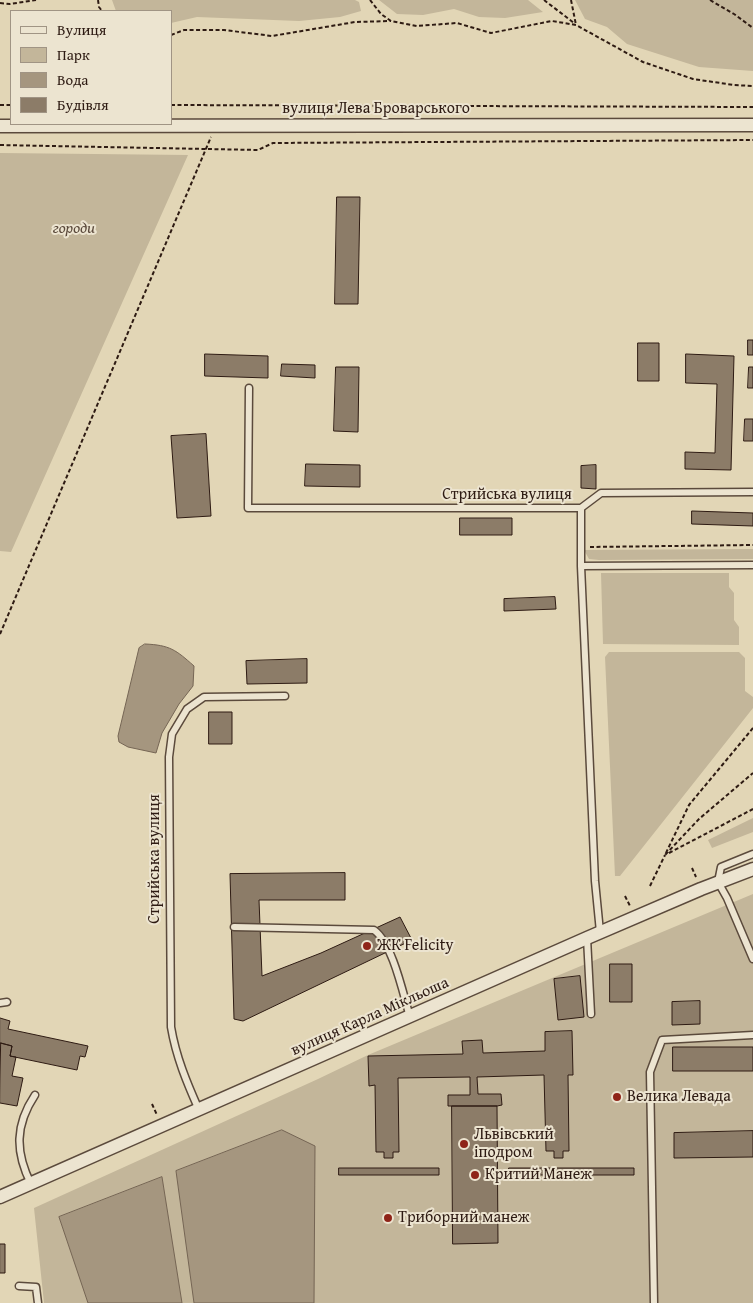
<!DOCTYPE html>
<meta charset="utf-8">
<style>
body{margin:0}
#map{position:relative;width:753px;height:1303px;overflow:hidden;background:#e2d6b6;font-family:"Gentium Book Plus",serif}
canvas{display:block}
.legend{position:absolute;left:10px;top:10px;width:162px;height:115px;box-sizing:border-box;background:#ece4d0;border:1px solid #a09484;margin:0;padding:6px 9px;list-style:none;font-size:15px;color:#2e1b13}
.legend li{display:flex;align-items:center;gap:10px;height:25px}
.legend b{width:25px;border:1px solid #a09484}
</style>
<div id="map">
<canvas width="753" height="1303"></canvas>
<ul class="legend">
<li><b style="height:6px;background:#ece4d0"></b>Вулиця</li>
<li><b style="height:14px;background:#c3b69a"></b>Парк</li>
<li><b style="height:14px;background:#a5967f"></b>Вода</li>
<li><b style="height:14px;background:#8c7c68"></b>Будівля</li>
</ul>
</div>
<script>
const ctx = document.querySelector('canvas').getContext('2d');
ctx.lineJoin = 'round';
function fill(path, color) { ctx.fillStyle = color; ctx.fill(path, 'evenodd'); }
function trace(path, color, width, dash) { ctx.strokeStyle = color; ctx.lineWidth = width; ctx.lineCap = dash ? 'butt' : 'round'; ctx.setLineDash(dash || []); ctx.stroke(path); }
function write(font, color, halo, rows, align = 'center') {
  ctx.font = font + ' "Gentium Book Plus",serif'; ctx.lineWidth = 4; ctx.setLineDash([]); ctx.textBaseline = 'middle'; ctx.strokeStyle = halo; ctx.fillStyle = color; for (const [text, x, y, turn = 0] of rows) {
    ctx.save(); ctx.translate(x, y); ctx.rotate((+turn || 0) * Math.PI / 180); ctx.textAlign = isNaN(turn) ? turn : align; if (halo) ctx.strokeText(text, 0, 0); ctx.fillText(text, 0, 0); ctx.restore();
  }
}
fill(new Path2D(`
 M 112,0 L 355,0 L 359,2 L 361,11 L 340,17 L 299,21 L 197,17 L 171,23 L 171,11 L 116,11 Z
 M 379,0 L 528,0 L 543,12 L 505,18 L 479,17 L 454,9 L 423,15 L 397,14 Z
 M 575,0 L 753,0 L 753,71 L 699,67 L 627,44 L 607,27 L 585,19 Z
 M 0,153 L 188,155 L 11,552 L 0,551 Z
 M 753,549 L 753,559 L 599,560 L 589,559 L 584,550 Z
 M 601,573 L 729,573 L 729,587 L 734,593 L 734,620 L 739,627 L 739,645 L 603,644 Z
 M 609,652 L 739,652 L 745,658 L 745,691 L 753,697 L 753,708 L 620,876 L 615,876 L 605,657 Z
 M 753,818 L 753,832 L 712,848 L 708,840 Z
 M 753,894 L 753,1303 L 44,1303 L 34,1208 L 318,1079 L 368,1055 Z`), '#c3b69a');
const water = new Path2D(`
 M 145,644 C 170,645 176,650 194,666 L 193,686 L 179,704 L 162,733 L 156,753 L 128,747 L 119,742 L 118,736 L 139,648 Z
 M 282,1130 L 315,1146 L 314,1303 L 194,1303 L 176,1171 Z
 M 162,1177 L 182,1303 L 88,1303 L 59,1217 Z`);
fill(water, '#a5967f');
trace(water, '#756554', 1);
const building = new Path2D(`
 M 337,197 L 360,197 L 358,304 L 335,304 Z
 M 748,340 L 753,340 L 753,355 L 748,355 Z
 M 638,343 L 659,343 L 659,381 L 638,381 Z
 M 205,354 L 268,356 L 268,378 L 205,376 Z
 M 686,354 L 734,356 L 731,470 L 685,469 L 685,452 L 715,453 L 717,384 L 686,383 Z
 M 282,364 L 315,365 L 315,378 L 281,376 Z
 M 336,367 L 359,367 L 358,432 L 334,431 Z
 M 749,367 L 753,367 L 753,388 L 748,388 Z
 M 745,419 L 753,419 L 753,441 L 744,441 Z
 M 206,434 L 211,516 L 177,518 L 171,436 Z
 M 306,464 L 360,465 L 360,487 L 305,486 Z
 M 596,465 L 596,489 L 581,488 L 581,466 Z
 M 692,511 L 753,513 L 753,526 L 692,524 Z
 M 460,518 L 512,518 L 512,535 L 460,535 Z
 M 555,597 L 556,609 L 504,611 L 504,599 Z
 M 307,659 L 307,683 L 247,684 L 246,661 Z
 M 209,712 L 232,712 L 232,744 L 209,744 Z
 M 345,873 L 345,900 L 259,900 L 262,976 L 321,953 L 400,917 L 412,940 L 243,1021 L 234,1019 L 230,874 Z
 M 610,964 L 632,964 L 632,1002 L 610,1002 Z
 M 580,976 L 584,1017 L 558,1020 L 554,979 Z
 M 700,1001 L 700,1024 L 672,1025 L 672,1002 Z
 M 0,1018 L 10,1021 L 8,1029 L 88,1046 L 85,1057 L 80,1056 L 77,1070 L 10,1056 L 12,1046 L 0,1043 Z
 M 572,1031 L 573,1075 L 568,1075 L 569,1151 L 563,1151 L 563,1158 L 554,1158 L 554,1151 L 546,1151 L 544,1075 L 477,1077 L 478,1094 L 501,1094 L 502,1105 L 497,1106 L 448,1106 L 448,1095 L 470,1095 L 470,1077 L 398,1078 L 399,1152 L 393,1152 L 393,1158 L 384,1158 L 384,1152 L 376,1152 L 375,1085 L 369,1086 L 368,1056 L 463,1054 L 462,1041 L 482,1040 L 483,1053 L 545,1051 L 545,1032 Z
 M 1,1043 L 12,1046 L 10,1056 L 16,1057 L 12,1076 L 23,1078 L 17,1106 L 0,1103 Z
 M 673,1047 L 753,1047 L 753,1071 L 673,1071 Z
 M 452,1106 L 497,1106 L 498,1243 L 453,1244 Z
 M 753,1131 L 753,1157 L 674,1158 L 674,1133 Z
 M 339,1168 L 439,1168 L 439,1175 L 339,1175 Z
 M 509,1168 L 634,1168 L 634,1175 L 509,1175 Z
 M 0,1244 L 5,1244 L 5,1273 L 0,1273 Z`);
fill(building, '#8c7c68');
trace(building, '#2e1b13', 1);
const service = new Path2D(`
 M 249,388 L 248,508 L 581,508 L 581,566 L 595,881 L 600,932
 M 581,508 L 601,493 L 753,492
 M 581,566 L 753,565
 M 753,854 L 721,867 L 718,882 L 727,898 L 753,959
 M 234,927 L 374,930 C 393,944 403,994 410,1017
 M 587,938 L 591,1014
 M 0,1003 L 7,1002
 M 199,1110 C 187,1083 176,1057 171,1027 L 169,757 L 172,734 L 187,709 L 204,697 L 285,696
 M 31,1184 C 15,1152 15,1125 35,1095
 M 19,1286 L 36,1287 L 38,1303
 M 654,1303 L 650,1072 L 662,1040 L 753,1035`);
const minor = new Path2D(`
 M 0,126 L 753,125
 M 0,1197 L 587,938 L 701,889 L 753,869`);
trace(service, '#5b4a3c', 9);
trace(minor, '#5b4a3c', 15);
trace(new Path2D(`
 M 98,0 L 99,7 L 102,11
 M 370,0 L 381,14 L 391,21 L 417,26 L 457,23 L 491,33 L 552,21 L 576,25 L 643,62 L 693,79 L 734,85 L 753,86
 M 544,0 L 574,23
 M 571,0 L 576,25
 M 710,0 L 734,14 L 753,28
 M 0,3 L 10,4 L 36,0
 M 171,35 L 184,30 L 224,30 L 272,36 L 355,22 L 391,21
 M 0,105 L 11,105
 M 171,105 L 753,107
 M 0,145 L 258,150 L 273,143 L 753,140
 M 590,547 L 753,545
 M 0,634 L 211,137
 M 753,728 L 689,805 L 665,855 L 699,819 L 753,773
 M 669,853 L 753,809
 M 692,868 L 696,877
 M 650,886 L 665,855
 M 625,896 L 630,906
 M 152,1104 L 157,1115`), '#2e1b13', 2, [4, 2.5]);
trace(service, '#ece4d0', 6);
trace(minor, '#ece4d0', 12);
for (const [x, y, r, color] of [
 [367,946,5,"#8f2418"],
 [617,1097,5,"#8f2418"],
 [464,1144,5,"#8f2418"],
 [475,1175,5,"#8f2418"],
 [388,1218,5,"#8f2418"]
]) { const dot = new Path2D(); dot.arc(x, y, r, 0, 2 * Math.PI); ctx.fillStyle = color; ctx.fill(dot); trace(dot, '#ece4d0', 2); }
write('16px', '#2e1b13', '#ece4d0', [
 ["вулиця Лева Броварського",376,109],
 ["Стрийська вулиця",507,495],
 ["Стрийська вулиця",155,859,-90],
 ["вулиця Карла Мікльоша",370,1017,-24]
]);
write('italic 16px', '#5b4a3c', '#ece4d0', [
 ["городи",74,229]
]);
write('16px', '#2e1b13', '#ece4d0', [
 ["ЖК Felicity",377,946],
 ["Велика Левада",627,1097],
 ["Львівський",474,1135],
 ["іподром",474,1153],
 ["Критий Манеж",485,1175],
 ["Триборний манеж",398,1218]
], 'left');
</script>
